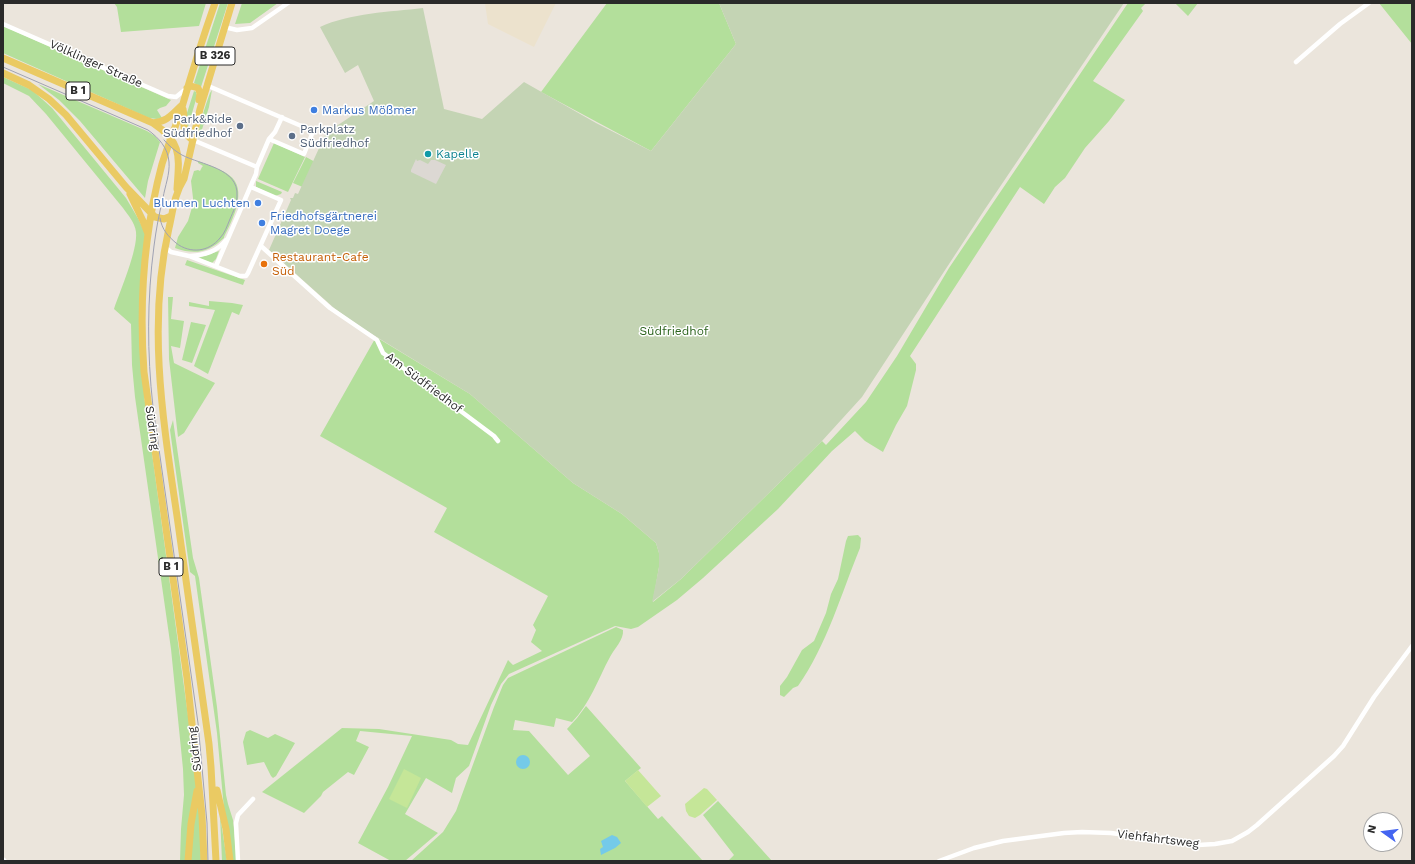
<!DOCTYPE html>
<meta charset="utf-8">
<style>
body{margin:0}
#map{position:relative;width:1415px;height:864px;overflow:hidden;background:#ebe5dc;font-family:"Work Sans",sans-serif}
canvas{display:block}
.frame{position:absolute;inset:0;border:4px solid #2a2a2a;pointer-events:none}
.north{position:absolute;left:1363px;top:812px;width:40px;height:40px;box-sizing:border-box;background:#fff;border:1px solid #aaa;border-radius:50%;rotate:284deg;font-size:11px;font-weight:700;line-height:16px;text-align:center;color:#2a2a2a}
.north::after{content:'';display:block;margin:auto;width:14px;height:18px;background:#4465f1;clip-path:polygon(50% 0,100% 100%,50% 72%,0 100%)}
</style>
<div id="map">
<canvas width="1415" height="864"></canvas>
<div class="frame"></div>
<div class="north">N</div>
</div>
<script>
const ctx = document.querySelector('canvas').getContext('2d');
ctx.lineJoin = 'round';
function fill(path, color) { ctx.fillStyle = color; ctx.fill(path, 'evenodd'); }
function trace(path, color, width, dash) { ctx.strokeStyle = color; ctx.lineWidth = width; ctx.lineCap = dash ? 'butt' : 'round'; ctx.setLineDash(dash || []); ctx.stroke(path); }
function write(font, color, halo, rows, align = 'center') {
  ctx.font = font + ' "Work Sans",sans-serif'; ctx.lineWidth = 3; ctx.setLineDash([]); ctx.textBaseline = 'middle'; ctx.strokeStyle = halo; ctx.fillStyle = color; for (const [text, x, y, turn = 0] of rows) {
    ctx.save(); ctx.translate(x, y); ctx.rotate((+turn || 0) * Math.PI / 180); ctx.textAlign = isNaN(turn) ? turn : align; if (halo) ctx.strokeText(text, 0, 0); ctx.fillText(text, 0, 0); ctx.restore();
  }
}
fill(new Path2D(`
 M 485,3 L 556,3 L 534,47 L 488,24 Z`), '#ece2cd');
fill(new Path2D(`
 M 114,3 L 206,3 L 199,26 L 121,32 L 117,7 Z
 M 220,3 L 228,3 L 201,87 L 194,83 Z
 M 242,3 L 278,3 L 250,23 L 235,24 Z
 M 607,3 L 719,3 L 736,44 L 651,151 L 541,92 Z
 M 1128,3 L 1146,3 L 1141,8 L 1143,11 L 1093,81 L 1125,100 L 1109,121 L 1085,148 L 1065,178 L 1055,187 L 1044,204 L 1020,187 L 910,356 L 916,364 L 916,370 L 907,406 L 896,425 L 883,452 L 865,441 L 855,431 L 832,451 L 778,509 L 703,578 L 677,600 L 638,627 L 631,629 L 615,626 L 509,674 L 501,684 L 491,705 L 469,766 L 456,778 L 452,793 L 426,778 L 405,814 L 438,833 L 405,861 L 391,861 L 358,843 L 388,787 L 412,736 L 360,731 L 356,741 L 369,747 L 354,775 L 348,772 L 323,792 L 321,796 L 304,813 L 262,792 L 342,728 L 379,729 L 451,740 L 458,744 L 468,745 L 508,660 L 513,665 L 542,651 L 531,642 L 536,630 L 533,625 L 548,596 L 434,532 L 447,508 L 320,436 L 376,337 L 470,394 L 573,483 L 622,514 L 656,543 L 659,553 L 659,567 L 653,602 L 681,579 L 822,441 L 826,445 L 866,402 L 897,356 L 949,268 Z
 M 1175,3 L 1198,3 L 1188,16 Z
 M 1379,3 L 1412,3 L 1412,44 Z
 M 3,26 L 171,100 L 166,106 L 160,108 L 157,110 L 162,118 L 157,119 L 149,118 L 3,53 Z
 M 3,77 L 32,90 L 52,108 L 126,198 L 139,220 L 145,233 L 144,395 L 197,781 L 200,821 L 201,861 L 180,861 L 181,829 L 184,795 L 183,769 L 171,649 L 135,397 L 132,365 L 131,324 L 114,309 C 120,291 138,250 136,232 C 135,223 128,215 123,208 L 46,114 L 29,96 L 3,83 Z
 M 38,84 L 147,131 L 155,136 L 160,142 L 148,181 L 145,198 L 80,121 L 59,100 Z
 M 212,90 L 209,107 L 199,139 C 196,133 207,101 210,93 Z
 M 194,91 L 196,92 L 197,96 L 188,127 L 188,132 L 187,130 L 186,116 Z
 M 274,143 L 305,157 L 288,192 L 258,179 Z
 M 306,157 L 317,163 L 305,188 L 293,183 Z
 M 198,161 C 208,165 221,169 229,175 C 249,189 232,221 224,237 L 224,238 C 208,253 195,255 175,248 L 178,237 L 188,221 L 193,204 L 193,198 L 191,181 L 194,171 L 198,170 L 200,171 L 202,167 L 203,166 L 198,163 Z
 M 256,181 L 282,192 L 281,194 L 275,196 L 256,187 Z
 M 219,251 L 216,259 L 212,263 L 198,258 Z
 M 187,260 L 245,280 L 243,285 L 185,265 Z
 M 168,297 L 173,297 L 171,319 L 184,321 L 180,348 L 171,346 L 174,363 L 215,383 L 184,433 L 178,437 L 169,359 Z
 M 209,301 L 232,303 L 243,305 L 239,315 L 232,312 L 208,374 L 194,366 L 215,310 L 189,306 L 189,302 L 209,306 Z
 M 191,322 L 206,325 L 192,363 L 182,360 Z
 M 173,420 L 193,558 L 199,578 L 217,707 L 226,795 L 228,804 L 233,820 L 237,861 L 232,861 L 224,809 L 217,733 L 195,576 L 190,572 L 170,430 Z
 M 858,535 L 861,538 L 860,548 C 841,594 827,645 798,686 L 793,688 L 784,697 L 780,695 L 780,686 L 787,677 L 802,650 L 814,641 L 826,613 L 831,594 L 838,579 L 846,541 L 848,536 Z
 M 616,627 L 623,630 C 624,640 614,649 610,657 C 598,679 590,704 572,722 L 556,718 L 554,727 L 515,720 L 513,730 L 529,731 L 568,775 L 590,756 L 567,729 L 577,718 L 586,706 L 641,768 L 625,781 L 658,819 L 662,816 L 703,861 L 411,861 L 443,832 L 456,811 L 494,707 L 503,685 L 508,678 Z
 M 250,730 L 268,738 L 275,734 L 295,743 L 276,776 L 273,778 L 271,776 L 264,762 L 247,765 L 243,742 L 246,732 Z
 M 718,801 L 772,861 L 728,861 L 734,855 L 703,815 Z
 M 220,815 L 227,861 L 222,861 Z`), '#b3df9b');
fill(new Path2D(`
 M 719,3 L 1124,3 L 985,209 L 862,397 L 822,441 L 681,579 L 652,602 L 659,567 L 659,553 L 656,543 L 622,514 L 573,483 L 470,394 L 357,325 L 334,308 L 269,250 L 291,200 L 290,198 L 293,198 L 295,193 L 298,194 L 326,133 L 374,101 L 358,65 L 345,73 L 320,27 C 350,13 390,12 423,8 L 444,109 L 482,119 L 524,82 L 596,123 L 651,151 L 736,44 Z`), '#c4d4b4');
fill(new Path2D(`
 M 404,769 L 421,778 L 407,808 L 389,799 Z
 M 638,770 L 661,796 L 647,807 L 625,781 Z
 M 704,788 L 707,789 L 717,800 L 700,815 L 695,818 L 689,816 L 686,811 L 685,804 Z`), '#c5e698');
fill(new Path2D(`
 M 416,159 L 417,161 L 420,160 L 428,164 L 431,160 L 435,160 L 446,165 L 436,184 L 411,172 L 411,170 Z`), '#dcd8d3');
fill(new Path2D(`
 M516 762a7 7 0 1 1 14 0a7 7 0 1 1-14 0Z
 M 612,835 L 617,837 L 621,843 L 615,848 L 601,855 L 600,849 L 603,847 L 601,841 Z`), '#74cae9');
trace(new Path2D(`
 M 3,24 L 168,96 L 176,97 L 187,88
 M 224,27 L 237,30 L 252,28 L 288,3
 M 1296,62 L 1340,24 L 1369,3
 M 206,85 L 306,128 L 309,130 L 312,134 L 304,154 L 269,139
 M 193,140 L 257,167
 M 261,246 L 330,308 L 377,340 L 383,353 L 494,436 L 498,441
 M 165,247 L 171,252 L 189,256 L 240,276 L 246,276 L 248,273 L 281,200 L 251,187
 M 190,256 C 204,255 217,252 226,240
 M 216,266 L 252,183 L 256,174 L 257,167 L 269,139 L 275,132 L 282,117
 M 238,861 L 236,823 L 238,815 L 253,799
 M 939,861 L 974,848 L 1003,841 L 1064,833 L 1082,832 L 1111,833 L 1198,845 L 1215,844 L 1232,841 L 1248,832 L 1257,825 L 1334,756 L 1343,746 L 1374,697 L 1412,646`), '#fff', 4.5);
trace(new Path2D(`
 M 3,860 L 4,861`), '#fff', 5.5);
trace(new Path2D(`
 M 3,58 L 153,123 C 183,143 179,157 177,189
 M 3,73 L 29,85 L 49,99 L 66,115 L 126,187 L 155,217 L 164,219 L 171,216
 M 187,88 L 191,86 L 198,88 L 200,93 L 199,100
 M 183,109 C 186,122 179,131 193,140
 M 153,123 C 168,121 171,115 182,105
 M 130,194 L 143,221 L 148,234
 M 217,790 L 226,829 L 230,861
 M 188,861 L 191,824 L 197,791
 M 204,861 L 202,815 L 187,678 L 144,372 C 139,303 144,232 162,164 C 168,145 176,126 182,107 C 192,72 203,37 215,3
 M 216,861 L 211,767 L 209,744 C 199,668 188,592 177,516 C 163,421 147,324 169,228 C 173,211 174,195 184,179 L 200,109 L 232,3`), '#eaca63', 7);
trace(new Path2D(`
 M 3,67 L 148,130 C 159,138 168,148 169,162 C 170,174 165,186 163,198 C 159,214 156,230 154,246 C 147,299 147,353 153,407 L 198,723 L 207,823 L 208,861
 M 160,218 C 162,230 168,236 176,243 C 190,254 209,252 220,238 C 225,233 227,226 230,219 C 233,212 237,204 237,196 C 239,168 201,165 182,155 C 175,151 169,146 164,140`), '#9fa2b3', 1);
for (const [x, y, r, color] of [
 [314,110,4,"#3f7fe0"],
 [240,126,4,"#5c6f8a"],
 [292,136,4,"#5c6f8a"],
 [428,154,4,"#0f9aa8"],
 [258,203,4,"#3f7fe0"],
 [262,223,4,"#3f7fe0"],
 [264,264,4,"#e8710a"]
]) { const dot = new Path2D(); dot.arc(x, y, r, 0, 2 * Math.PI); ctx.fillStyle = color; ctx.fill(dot); trace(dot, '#fff', 1.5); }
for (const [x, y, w] of [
 [215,56,40],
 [78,91,24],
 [171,567,24]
]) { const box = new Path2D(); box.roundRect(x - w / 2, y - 9, w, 18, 3); ctx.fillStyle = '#fff'; ctx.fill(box); trace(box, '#2a2a2a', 1); }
write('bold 11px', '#2a2a2a', null, [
 ["B 326",215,56],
 ["B 1",78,91],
 ["B 1",171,567]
]);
write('12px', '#2a2a2a', '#fff', [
 ["Völklinger Straße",96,64,24],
 ["Am Südfriedhof",424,383,37],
 ["Südring",152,428,82],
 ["Südring",195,749,-97],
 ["Viehfahrtsweg",1158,839,7]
]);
write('12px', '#366cbe', '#fff', [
 ["Markus Mößmer",322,110],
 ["Blumen Luchten",250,203,"right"],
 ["Friedhofsgärtnerei",270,216],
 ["Magret Doege",270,230]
], 'left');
write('12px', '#4e5e75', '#fff', [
 ["Park&Ride",232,119],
 ["Südfriedhof",232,133],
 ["Parkplatz",300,129,"left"],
 ["Südfriedhof",300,143,"left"]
], 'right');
write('12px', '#0d838f', '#fff', [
 ["Kapelle",436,154]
], 'left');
write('12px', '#c56008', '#fff', [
 ["Restaurant-Cafe",272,257],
 ["Süd",272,271]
], 'left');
write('12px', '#2c631d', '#fff', [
 ["Südfriedhof",674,331]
]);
</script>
